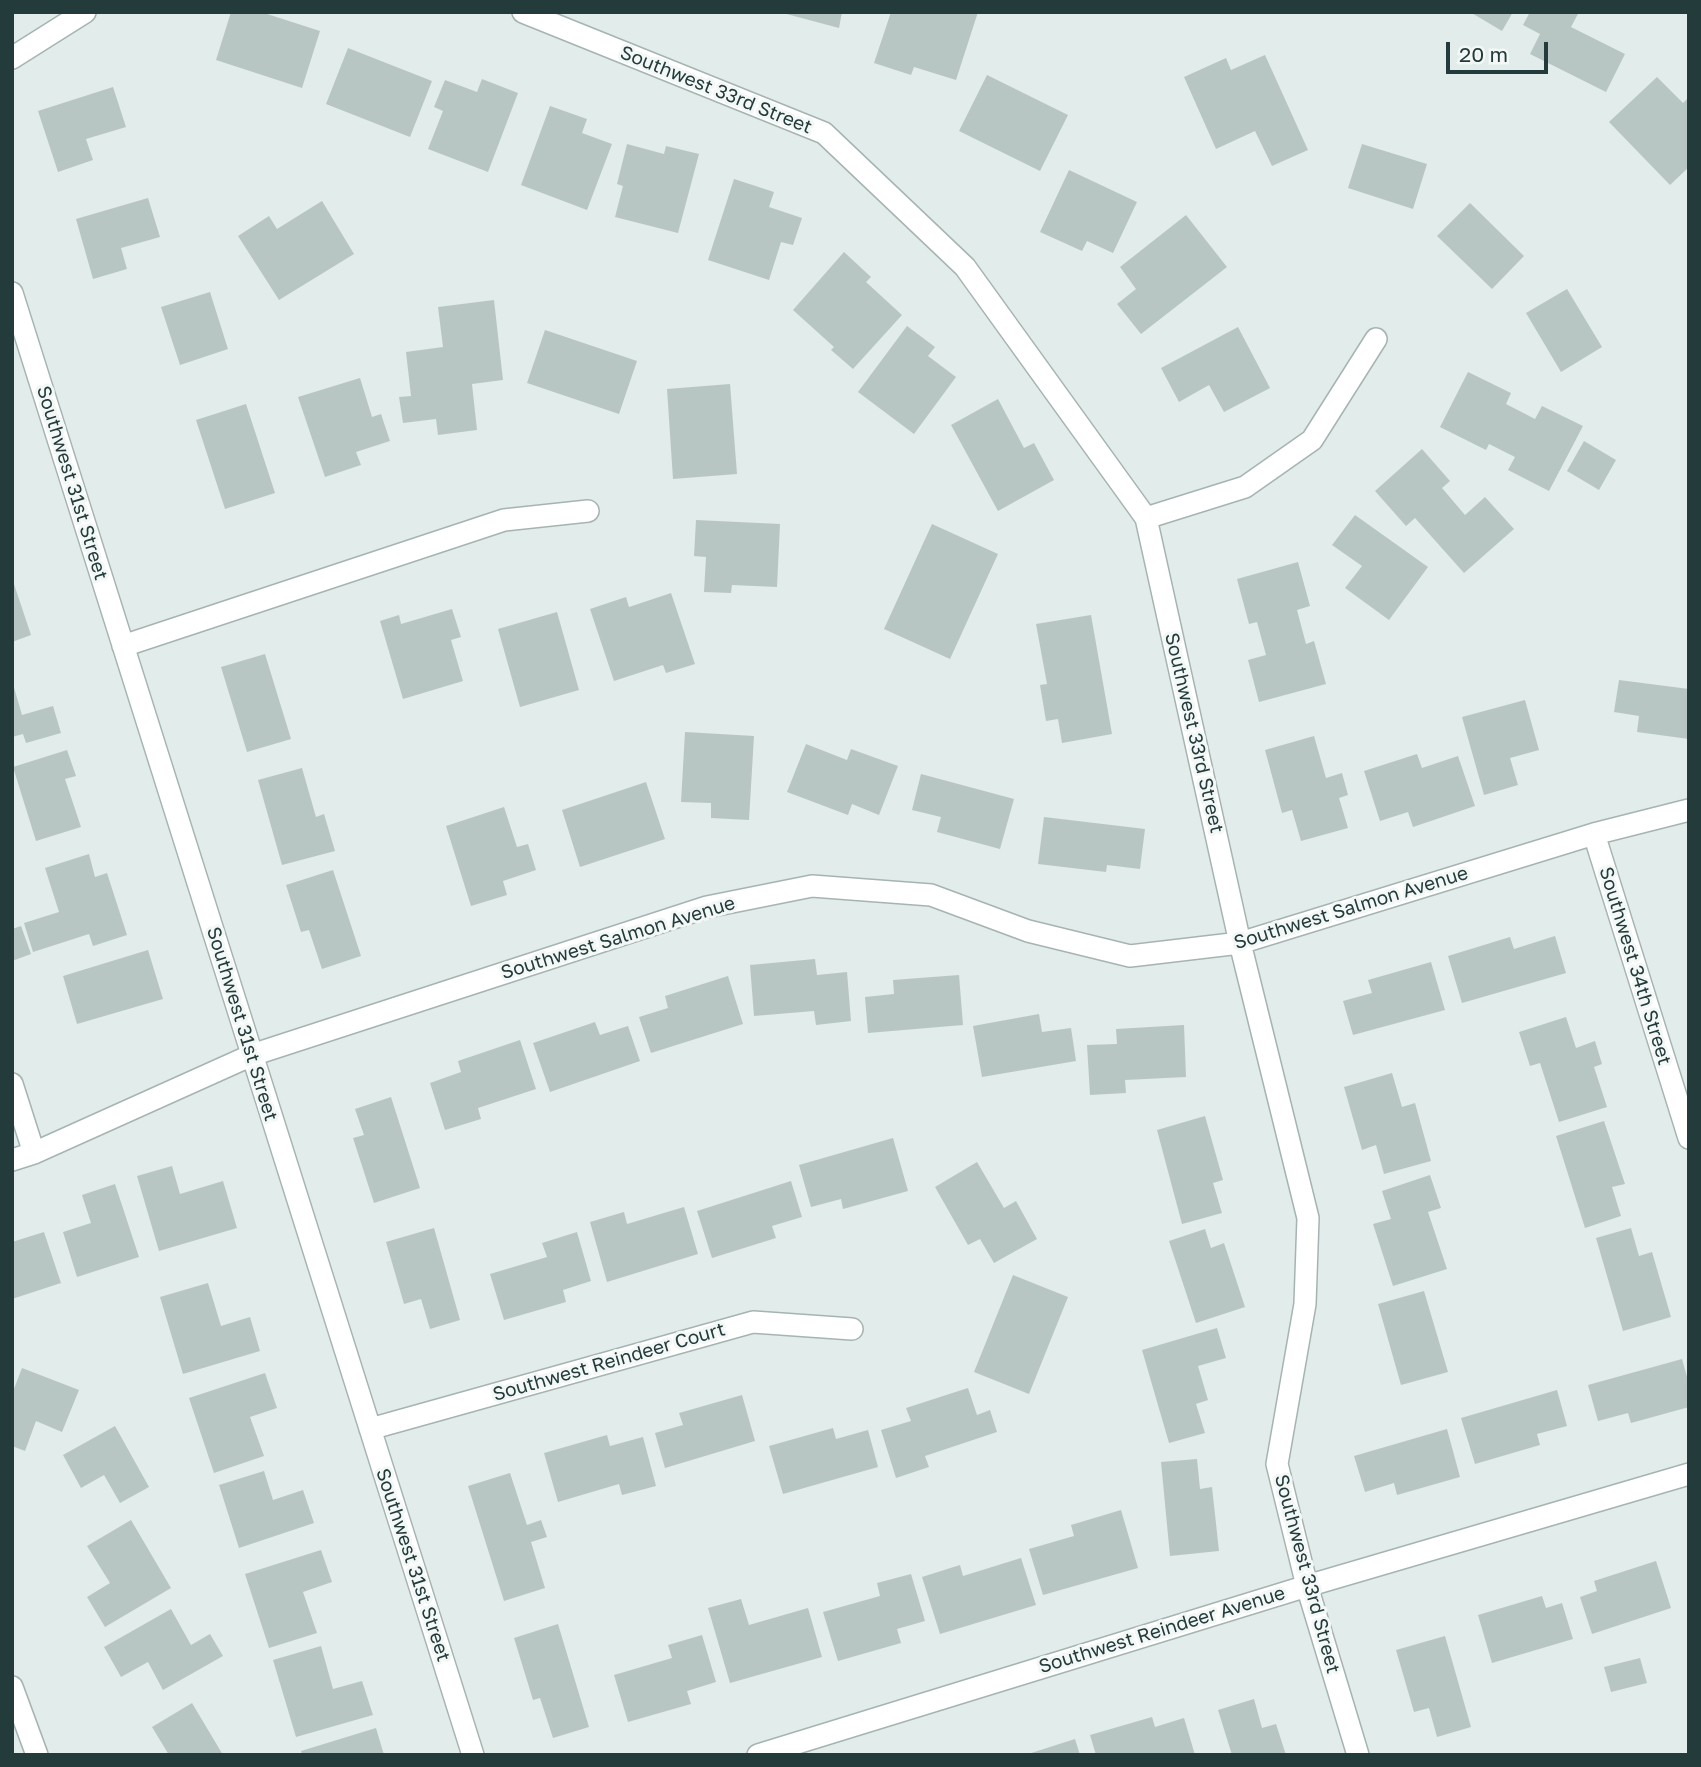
<!DOCTYPE html>
<style>
body{margin:0}
#map{position:relative;width:1701px;height:1767px;overflow:hidden;background:#e2ecea;font-family:"Golos Text",sans-serif}
canvas{display:block}
.frame{position:absolute;inset:0;border:14px solid #233c3b;pointer-events:none}
.scale{position:absolute;left:1446px;top:42px;width:102px;height:32px;box-sizing:border-box;border:4px solid #233c3b;border-top:0;padding-left:9px;font-size:21px;line-height:24px;white-space:nowrap;color:#233c3b;-webkit-text-stroke:5px #f3f8f7;paint-order:stroke}
</style>
<div id="map">
<canvas width="1701" height="1767"></canvas>
<div class="frame"></div>
<div class="scale">20 m</div>
</div>
<script>
const ctx = document.querySelector('canvas').getContext('2d');
ctx.lineJoin = 'round';
function fill(path, color) { ctx.fillStyle = color; ctx.fill(path, 'evenodd'); }
function trace(path, color, width, dash) { ctx.strokeStyle = color; ctx.lineWidth = width; ctx.lineCap = dash ? 'butt' : 'round'; ctx.setLineDash(dash || []); ctx.stroke(path); }
function write(font, color, halo, rows, align = 'center') {
  ctx.font = font + ' "Golos Text",sans-serif'; ctx.lineWidth = 6; ctx.setLineDash([]); ctx.textBaseline = 'middle'; ctx.strokeStyle = halo; ctx.fillStyle = color; for (const [text, x, y, turn = 0] of rows) {
    ctx.save(); ctx.translate(x, y); ctx.rotate((+turn || 0) * Math.PI / 180); ctx.textAlign = isNaN(turn) ? turn : align; if (halo) ctx.strokeText(text, 0, 0); ctx.fillText(text, 0, 0); ctx.restore();
  }
}
fill(new Path2D(`
 M 231,12 L 261,12 L 320,31 L 302,88 L 216,60 Z
 M 779,12 L 842,12 L 839,28 Z
 M 891,12 L 978,12 L 956,80 L 914,67 L 911,75 L 874,63 Z
 M 1470,12 L 1513,12 L 1502,31 Z
 M 1530,12 L 1579,12 L 1571,27 L 1625,54 L 1606,92 L 1530,54 L 1540,34 L 1523,25 Z
 M 348,48 L 432,81 L 410,137 L 326,104 Z
 M 1265,55 L 1308,150 L 1272,166 L 1255,131 L 1216,149 L 1184,77 L 1226,58 L 1231,70 Z
 M 987,75 L 1068,115 L 1040,171 L 959,131 Z
 M 1657,77 L 1683,103 L 1689,97 L 1689,167 L 1670,185 L 1609,122 Z
 M 482,79 L 518,93 L 488,172 L 428,149 L 443,111 L 434,107 L 445,80 L 477,92 Z
 M 113,87 L 126,127 L 86,139 L 93,160 L 58,172 L 38,111 Z
 M 550,106 L 587,119 L 582,133 L 612,144 L 587,210 L 521,185 Z
 M 627,144 L 664,154 L 666,146 L 699,154 L 678,233 L 615,217 L 623,186 L 617,184 Z
 M 1362,144 L 1427,164 L 1413,209 L 1348,188 Z
 M 1069,170 L 1137,202 L 1113,253 L 1087,241 L 1082,251 L 1040,232 Z
 M 734,179 L 774,192 L 769,207 L 802,218 L 793,245 L 781,242 L 769,280 L 708,260 Z
 M 148,198 L 160,237 L 121,248 L 127,269 L 93,279 L 76,219 Z
 M 322,201 L 354,254 L 279,300 L 238,236 L 269,216 L 277,229 Z
 M 1470,203 L 1524,256 L 1492,289 L 1437,236 Z
 M 1186,215 L 1227,267 L 1141,334 L 1117,304 L 1136,289 L 1120,267 Z
 M 844,252 L 871,277 L 866,282 L 902,315 L 853,369 L 831,350 L 834,347 L 793,310 Z
 M 1567,289 L 1602,347 L 1561,372 L 1526,313 Z
 M 210,292 L 228,349 L 180,365 L 161,307 Z
 M 494,300 L 503,380 L 472,384 L 477,430 L 438,435 L 436,419 L 403,423 L 399,397 L 411,396 L 406,352 L 443,347 L 438,307 Z
 M 907,326 L 935,347 L 928,356 L 956,377 L 914,434 L 858,392 Z
 M 1238,327 L 1270,388 L 1224,412 L 1209,385 L 1179,402 L 1161,368 Z
 M 545,330 L 637,361 L 619,414 L 527,383 Z
 M 1468,372 L 1511,393 L 1506,404 L 1535,419 L 1542,406 L 1583,426 L 1549,491 L 1508,470 L 1515,457 L 1489,444 L 1486,450 L 1440,427 Z
 M 360,378 L 372,417 L 381,414 L 390,441 L 356,452 L 361,465 L 325,477 L 298,397 Z
 M 730,384 L 737,474 L 673,479 L 667,389 Z
 M 998,399 L 1024,448 L 1034,443 L 1054,480 L 998,511 L 951,425 Z
 M 246,404 L 275,493 L 225,509 L 196,420 Z
 M 1584,441 L 1616,460 L 1599,490 L 1567,471 Z
 M 1422,449 L 1450,481 L 1442,488 L 1465,515 L 1485,497 L 1514,529 L 1464,573 L 1415,518 L 1406,526 L 1375,491 Z
 M 1355,515 L 1428,567 L 1389,620 L 1345,588 L 1362,566 L 1332,545 Z
 M 696,520 L 780,524 L 777,587 L 732,585 L 731,593 L 704,592 L 706,557 L 694,556 Z
 M 932,524 L 998,554 L 950,659 L 884,629 Z
 M 1298,562 L 1310,606 L 1297,610 L 1306,644 L 1314,641 L 1326,684 L 1259,702 L 1248,660 L 1266,655 L 1257,622 L 1249,624 L 1237,579 Z
 M 12,578 L 31,635 L 12,642 Z
 M 671,593 L 695,664 L 666,673 L 663,665 L 614,681 L 590,609 L 626,597 L 629,607 Z
 M 452,609 L 461,637 L 451,640 L 463,681 L 403,699 L 380,621 L 399,615 L 401,624 Z
 M 557,612 L 579,690 L 520,707 L 498,629 Z
 M 1091,615 L 1112,734 L 1062,743 L 1058,719 L 1046,721 L 1040,685 L 1047,684 L 1036,624 Z
 M 265,654 L 291,739 L 247,752 L 221,667 Z
 M 1619,680 L 1689,689 L 1689,739 L 1637,732 L 1639,716 L 1614,712 Z
 M 13,684 L 22,715 L 53,706 L 61,733 L 26,743 L 23,734 L 12,737 Z
 M 1525,700 L 1539,750 L 1510,758 L 1518,785 L 1484,795 L 1462,717 Z
 M 685,732 L 754,736 L 749,820 L 711,818 L 711,803 L 681,802 Z
 M 1314,736 L 1326,778 L 1342,773 L 1348,795 L 1339,798 L 1348,828 L 1301,841 L 1292,810 L 1282,813 L 1265,750 Z
 M 806,744 L 847,760 L 851,749 L 898,766 L 879,815 L 852,804 L 848,815 L 787,792 Z
 M 67,750 L 76,776 L 65,779 L 81,827 L 36,841 L 13,767 Z
 M 1417,754 L 1422,768 L 1458,756 L 1475,806 L 1413,827 L 1408,812 L 1380,821 L 1364,771 Z
 M 302,768 L 316,817 L 324,814 L 335,851 L 282,865 L 258,780 Z
 M 921,774 L 1014,799 L 1000,849 L 937,832 L 941,817 L 912,810 Z
 M 646,782 L 665,839 L 580,867 L 562,810 Z
 M 504,807 L 517,847 L 528,844 L 536,870 L 503,881 L 507,895 L 471,906 L 446,826 Z
 M 1044,817 L 1145,829 L 1140,869 L 1107,865 L 1106,872 L 1038,864 Z
 M 89,854 L 95,877 L 107,873 L 127,935 L 93,946 L 89,934 L 33,952 L 24,923 L 59,912 L 45,868 Z
 M 333,870 L 361,956 L 322,969 L 309,930 L 301,932 L 286,885 Z
 M 21,926 L 31,954 L 12,961 L 12,929 Z
 M 1555,936 L 1566,973 L 1462,1003 L 1448,956 L 1510,937 L 1514,949 Z
 M 148,950 L 163,999 L 77,1024 L 63,976 Z
 M 815,959 L 817,975 L 847,972 L 851,1021 L 816,1025 L 814,1011 L 754,1016 L 750,965 Z
 M 1431,962 L 1445,1010 L 1353,1035 L 1343,1001 L 1372,993 L 1368,980 Z
 M 959,975 L 963,1025 L 868,1033 L 865,997 L 894,994 L 893,980 Z
 M 728,976 L 743,1024 L 651,1053 L 639,1017 L 668,1008 L 665,996 Z
 M 1039,1014 L 1042,1032 L 1071,1028 L 1076,1061 L 982,1077 L 973,1026 Z
 M 1566,1017 L 1576,1048 L 1595,1041 L 1602,1064 L 1594,1067 L 1607,1107 L 1559,1122 L 1540,1063 L 1530,1066 L 1519,1032 Z
 M 595,1022 L 600,1035 L 628,1026 L 640,1061 L 550,1092 L 533,1043 Z
 M 1184,1025 L 1186,1077 L 1125,1080 L 1126,1093 L 1090,1095 L 1087,1045 L 1117,1044 L 1116,1029 Z
 M 520,1040 L 536,1089 L 478,1108 L 481,1119 L 445,1130 L 430,1083 L 461,1072 L 458,1061 Z
 M 1392,1073 L 1402,1107 L 1415,1103 L 1431,1161 L 1384,1174 L 1376,1145 L 1362,1150 L 1344,1087 Z
 M 391,1097 L 420,1188 L 374,1203 L 353,1138 L 364,1135 L 355,1109 Z
 M 1205,1116 L 1223,1180 L 1213,1183 L 1222,1213 L 1182,1224 L 1157,1130 Z
 M 1604,1121 L 1625,1184 L 1612,1187 L 1621,1216 L 1585,1228 L 1556,1136 Z
 M 893,1138 L 908,1191 L 843,1209 L 841,1199 L 811,1207 L 799,1165 Z
 M 977,1162 L 1004,1208 L 1016,1201 L 1037,1239 L 994,1263 L 980,1239 L 968,1245 L 935,1187 Z
 M 172,1166 L 180,1194 L 223,1181 L 237,1228 L 159,1251 L 137,1176 Z
 M 1430,1175 L 1441,1208 L 1428,1212 L 1447,1269 L 1393,1286 L 1373,1224 L 1391,1219 L 1382,1191 Z
 M 791,1181 L 802,1217 L 772,1226 L 776,1238 L 712,1258 L 697,1211 Z
 M 115,1184 L 139,1257 L 77,1277 L 63,1232 L 91,1223 L 82,1195 Z
 M 684,1207 L 698,1254 L 607,1282 L 590,1222 L 624,1212 L 627,1224 Z
 M 434,1228 L 460,1320 L 430,1329 L 421,1299 L 404,1304 L 386,1242 Z
 M 1631,1228 L 1639,1256 L 1652,1252 L 1671,1317 L 1623,1331 L 1596,1238 Z
 M 1205,1229 L 1211,1248 L 1224,1243 L 1245,1307 L 1196,1323 L 1169,1241 Z
 M 44,1232 L 61,1283 L 12,1299 L 12,1242 Z
 M 577,1232 L 591,1281 L 563,1290 L 566,1302 L 504,1320 L 490,1274 L 547,1257 L 542,1243 Z
 M 1013,1275 L 1068,1297 L 1029,1394 L 974,1372 Z
 M 208,1283 L 221,1326 L 250,1317 L 260,1351 L 183,1374 L 160,1297 Z
 M 1424,1291 L 1448,1372 L 1401,1385 L 1378,1304 Z
 M 1217,1328 L 1226,1358 L 1198,1366 L 1208,1400 L 1196,1404 L 1205,1433 L 1169,1443 L 1142,1350 Z
 M 1682,1359 L 1689,1384 L 1689,1407 L 1631,1423 L 1628,1413 L 1598,1421 L 1588,1385 Z
 M 22,1368 L 79,1390 L 62,1432 L 36,1421 L 25,1451 L 12,1446 L 12,1394 Z
 M 265,1373 L 277,1408 L 250,1417 L 264,1456 L 214,1473 L 189,1398 Z
 M 968,1388 L 977,1415 L 990,1410 L 997,1432 L 925,1456 L 929,1467 L 896,1478 L 881,1430 L 911,1421 L 906,1408 Z
 M 1557,1390 L 1567,1426 L 1537,1434 L 1540,1445 L 1475,1464 L 1461,1418 Z
 M 742,1395 L 755,1441 L 665,1468 L 655,1433 L 683,1425 L 679,1413 Z
 M 115,1426 L 149,1487 L 120,1503 L 104,1475 L 81,1488 L 63,1455 Z
 M 833,1428 L 836,1439 L 868,1430 L 878,1467 L 783,1494 L 769,1446 Z
 M 1447,1429 L 1460,1477 L 1397,1495 L 1394,1483 L 1365,1492 L 1354,1456 Z
 M 607,1435 L 610,1446 L 643,1437 L 656,1486 L 622,1495 L 619,1484 L 558,1502 L 544,1453 Z
 M 1197,1459 L 1200,1489 L 1212,1487 L 1219,1551 L 1170,1556 L 1161,1462 Z
 M 264,1471 L 273,1500 L 303,1490 L 314,1523 L 239,1548 L 219,1485 Z
 M 510,1473 L 527,1525 L 541,1520 L 547,1537 L 531,1542 L 545,1588 L 504,1601 L 468,1486 Z
 M 1121,1510 L 1138,1568 L 1043,1595 L 1029,1549 L 1074,1536 L 1071,1525 Z
 M 131,1520 L 171,1588 L 105,1627 L 87,1597 L 110,1583 L 87,1546 Z
 M 321,1550 L 332,1582 L 303,1592 L 317,1633 L 269,1648 L 245,1574 Z
 M 1021,1558 L 1036,1605 L 940,1634 L 922,1577 L 960,1565 L 963,1576 Z
 M 1656,1561 L 1671,1608 L 1592,1634 L 1580,1597 L 1597,1591 L 1594,1581 Z
 M 911,1574 L 925,1621 L 897,1629 L 901,1643 L 838,1661 L 823,1612 L 880,1596 L 877,1583 Z
 M 1542,1596 L 1546,1608 L 1562,1603 L 1573,1639 L 1492,1663 L 1478,1615 Z
 M 741,1599 L 749,1625 L 808,1608 L 822,1657 L 730,1683 L 708,1608 Z
 M 171,1609 L 191,1645 L 210,1634 L 223,1656 L 163,1690 L 148,1662 L 121,1677 L 104,1647 Z
 M 558,1624 L 589,1727 L 553,1738 L 540,1698 L 533,1700 L 514,1638 Z
 M 702,1635 L 716,1682 L 687,1691 L 691,1704 L 628,1722 L 614,1675 L 672,1658 L 668,1645 Z
 M 1445,1636 L 1471,1727 L 1437,1737 L 1429,1708 L 1414,1712 L 1396,1650 Z
 M 321,1646 L 333,1689 L 362,1681 L 373,1715 L 296,1737 L 273,1660 Z
 M 1640,1658 L 1647,1683 L 1611,1692 L 1604,1667 Z
 M 1254,1699 L 1262,1728 L 1276,1724 L 1286,1755 L 1232,1755 L 1218,1710 Z
 M 192,1703 L 223,1755 L 169,1755 L 152,1727 Z
 M 1152,1717 L 1155,1727 L 1184,1718 L 1195,1755 L 1096,1755 L 1090,1735 Z
 M 376,1728 L 384,1755 L 302,1755 L 301,1751 Z
 M 1075,1739 L 1080,1755 L 1028,1755 L 1028,1754 Z`), '#b8c6c3');
const minor = new Path2D(`
 M 523,12 L 824,133 L 965,267 L 1146,518 L 1240,943 L 1308,1218 L 1305,1304 L 1277,1464 L 1307,1586 L 1358,1755
 M 12,58 L 85,12
 M 12,293 L 473,1755
 M 1146,518 L 1245,487 L 1312,440 L 1376,339
 M 123,646 L 504,520 L 588,511
 M 1594,834 L 1689,1138
 M 12,1084 L 34,1153
 M 12,1160 L 34,1153 L 252,1055 L 707,907 L 812,886 L 931,895 L 1028,931 L 1130,956 L 1240,943 L 1594,834 L 1689,810
 M 370,1429 L 753,1322 L 852,1329
 M 12,1687 L 37,1755
 M 758,1755 L 1307,1586 L 1689,1474`);
trace(minor, '#a5b4b2', 24);
trace(minor, '#fff', 21);
write('19px', '#233c3b', '#f3f8f7', [
 ["Southwest 33rd Street",716,90,22],
 ["Southwest 31st Street",72,483,73],
 ["Southwest 33rd Street",1194,733,77],
 ["Southwest Salmon Avenue",1351,908,-17],
 ["Southwest Salmon Avenue",618,938,-17],
 ["Southwest 34th Street",1635,966,73],
 ["Southwest 31st Street",242,1024,73],
 ["Southwest Reindeer Court",609,1362,-16],
 ["Southwest 31st Street",413,1565,72],
 ["Southwest 33rd Street",1307,1574,75],
 ["Southwest Reindeer Avenue",1162,1630,-17]
]);
</script>
